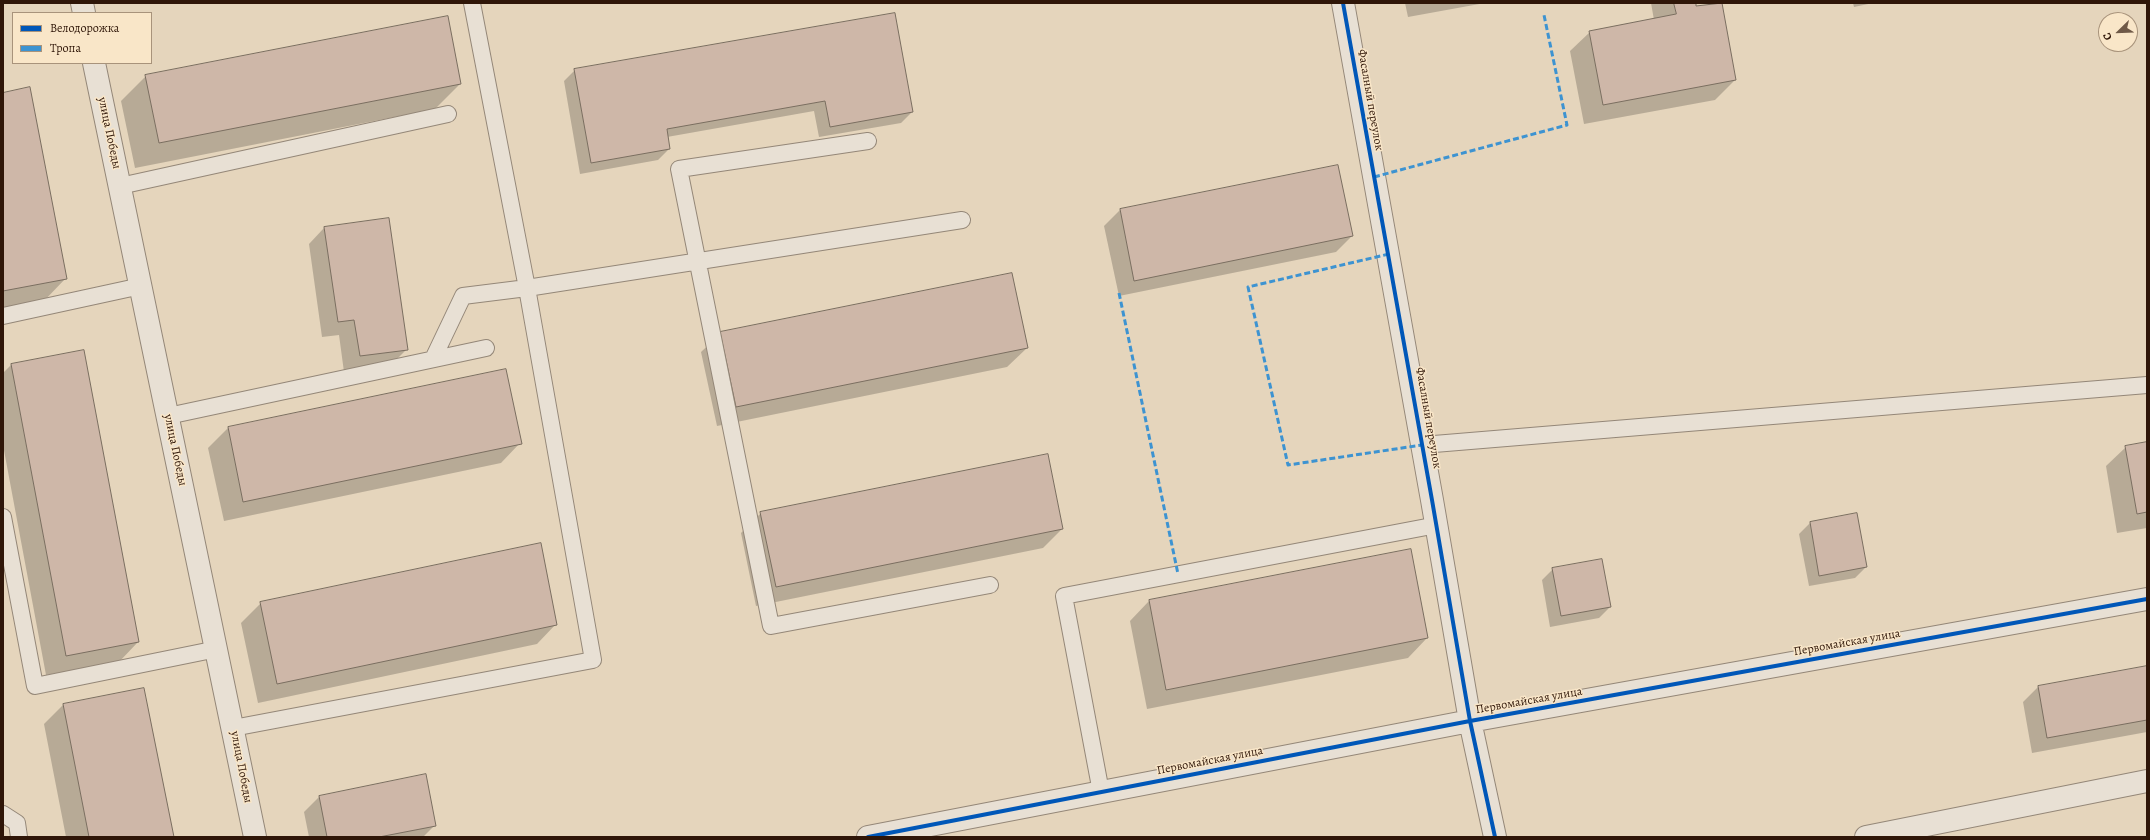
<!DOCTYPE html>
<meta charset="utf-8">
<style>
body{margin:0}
#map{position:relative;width:2150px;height:840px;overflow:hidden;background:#e5d5bc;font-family:Alegreya,serif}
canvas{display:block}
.frame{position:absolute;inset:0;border:4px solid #2f1608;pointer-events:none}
.legend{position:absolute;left:12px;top:12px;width:140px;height:52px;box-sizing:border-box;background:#f9e6c8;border:1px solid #a8937b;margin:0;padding:5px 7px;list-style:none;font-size:12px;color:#2f1608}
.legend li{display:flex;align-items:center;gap:8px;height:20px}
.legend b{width:20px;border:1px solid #a8937b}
.north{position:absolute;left:2098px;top:12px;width:40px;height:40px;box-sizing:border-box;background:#f9e6c8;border:1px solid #a8937b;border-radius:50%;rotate:247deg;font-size:11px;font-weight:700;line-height:16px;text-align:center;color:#2f1608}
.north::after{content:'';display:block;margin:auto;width:14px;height:18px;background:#6f5947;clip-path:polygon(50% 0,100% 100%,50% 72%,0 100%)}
</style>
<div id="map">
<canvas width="2150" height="840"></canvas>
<div class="frame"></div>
<ul class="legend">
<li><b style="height:5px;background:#0057b8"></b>Велодорожка</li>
<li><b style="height:5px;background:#3d93d1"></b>Тропа</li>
</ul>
<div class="north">С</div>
</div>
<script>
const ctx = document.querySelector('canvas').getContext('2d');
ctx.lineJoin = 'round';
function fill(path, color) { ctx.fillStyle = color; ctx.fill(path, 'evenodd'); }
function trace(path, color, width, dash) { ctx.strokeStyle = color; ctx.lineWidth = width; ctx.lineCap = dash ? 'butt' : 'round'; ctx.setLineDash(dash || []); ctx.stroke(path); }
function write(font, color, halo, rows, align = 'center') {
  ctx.font = font + ' Alegreya,serif'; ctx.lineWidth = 3; ctx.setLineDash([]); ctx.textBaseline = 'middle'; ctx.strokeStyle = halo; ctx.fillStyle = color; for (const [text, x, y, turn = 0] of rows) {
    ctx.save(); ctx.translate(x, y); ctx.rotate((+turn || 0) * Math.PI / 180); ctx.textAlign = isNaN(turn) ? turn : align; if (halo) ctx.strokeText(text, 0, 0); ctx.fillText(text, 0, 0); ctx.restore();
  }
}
fill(new Path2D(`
 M 1405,3 L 1485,3 L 1408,17 Z
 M 1651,3 L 1695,3 L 1696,8 L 1721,3 L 1735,80 L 1715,100 L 1584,124 L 1570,51 L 1590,32 L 1654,20 Z
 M 1853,3 L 1873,3 L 1854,7 Z
 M 894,14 L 912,112 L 901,123 L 819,137 L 814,111 L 667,137 L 669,149 L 658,160 L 580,174 L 564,81 L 575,70 Z
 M 146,76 L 460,84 L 435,109 L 135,168 L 121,101 Z
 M 3,94 L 66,278 L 42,303 L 3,311 Z
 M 1338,166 L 1352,236 L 1336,252 L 1119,296 L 1104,226 L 1120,210 Z
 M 324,228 L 407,349 L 391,365 L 344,372 L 339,335 L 322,337 L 309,244 Z
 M 721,333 L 1027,348 L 1007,367 L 717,426 L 701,352 Z
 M 83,352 L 138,642 L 119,662 L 46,675 L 3,445 L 3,373 L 11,365 Z
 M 505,370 L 520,443 L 501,463 L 224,521 L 208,448 L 228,428 Z
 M 2147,443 L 2147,528 L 2117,533 L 2106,466 L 2126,447 Z
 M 761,513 L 1062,529 L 1043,548 L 756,606 L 741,533 Z
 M 1857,514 L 1866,567 L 1855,578 L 1809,586 L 1799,534 L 1810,523 Z
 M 1553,569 L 1610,607 L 1599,618 L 1550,627 L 1542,580 Z
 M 1149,601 L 1427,638 L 1408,658 L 1147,709 L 1130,621 Z
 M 261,603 L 556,624 L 537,644 L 258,703 L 241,623 Z
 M 2147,667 L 2147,732 L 2032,753 L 2023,702 L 2038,687 Z
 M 63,705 L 173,837 L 66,837 L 44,724 Z
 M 320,796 L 435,825 L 423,837 L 309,837 L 304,812 Z`), '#0003');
const building = new Path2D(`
 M 1674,3 L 1696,3 L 1696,6 L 1722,3 L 1736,80 L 1603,105 L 1589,31 L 1676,14 Z
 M 895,13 L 913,112 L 830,127 L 825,101 L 667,129 L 670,149 L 591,163 L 574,69 Z
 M 448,16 L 461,84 L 159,143 L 145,75 Z
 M 30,87 L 67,279 L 3,291 L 3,93 Z
 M 1338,165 L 1353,236 L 1134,281 L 1120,209 Z
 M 389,218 L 408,350 L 360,356 L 354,320 L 338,322 L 324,227 Z
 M 1012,273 L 1028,348 L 736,407 L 720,332 Z
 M 84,350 L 139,642 L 66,656 L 11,364 Z
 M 506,369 L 522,444 L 243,502 L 228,427 Z
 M 2147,442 L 2147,512 L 2137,514 L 2125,446 Z
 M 1048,454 L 1063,529 L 776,587 L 760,512 Z
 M 1857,513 L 1867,567 L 1819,576 L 1810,522 Z
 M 541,543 L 557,625 L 277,684 L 260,602 Z
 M 1411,549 L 1428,638 L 1166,690 L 1149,600 Z
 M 1602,559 L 1611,607 L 1561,616 L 1552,568 Z
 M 2147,666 L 2147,720 L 2047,738 L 2038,686 Z
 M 144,688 L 174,837 L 89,837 L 63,704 Z
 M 426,774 L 436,826 L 379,837 L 327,837 L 319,796 Z`);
fill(building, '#ceb7a8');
trace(building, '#7a6e60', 1);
const lane = new Path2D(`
 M 868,141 L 679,169 L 771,626 L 990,585
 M 120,186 L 448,114
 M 3,316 L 141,286
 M 433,359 L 463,296 L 527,288 L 962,220
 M 168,416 L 486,348
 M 1422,445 L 2147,385
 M 3,517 L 35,686 L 217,649
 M 233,728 L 593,660 L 527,288 L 472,3
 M 1101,792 L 1064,596 L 1437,525
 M 3,814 L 17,823 L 19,837`);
const street = new Path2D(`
 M 82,3 L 84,13
 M 1343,3 L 1432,500 L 1470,721 L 1495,837
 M 94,63 L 255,837
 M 868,837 L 1470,721 L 2147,599
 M 1866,837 L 2147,781`);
trace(lane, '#948778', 18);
trace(street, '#948778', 24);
trace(lane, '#e8e0d4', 16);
trace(street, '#e8e0d4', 22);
trace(new Path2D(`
 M 1374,177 L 1567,125 L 1544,15
 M 1389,254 L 1248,287 L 1288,465 L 1422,445
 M 1119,293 L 1178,574`), '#3d93d1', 3, [6, 3]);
trace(new Path2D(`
 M 1343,3 L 1432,500 L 1470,721 L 1495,837
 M 868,837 L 1470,721 L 2147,599`), '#0057b8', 4);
write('12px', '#2f1608', '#f9e6c8', [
 ["Фасалный переулок",1370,100,80],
 ["улица Победы",109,133,78],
 ["Фасалный переулок",1428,418,80],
 ["улица Победы",175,450,78],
 ["Первомайская улица",1847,643,-10],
 ["Первомайская улица",1529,701,-10],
 ["Первомайская улица",1210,761,-11],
 ["улица Победы",241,767,79]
]);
</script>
